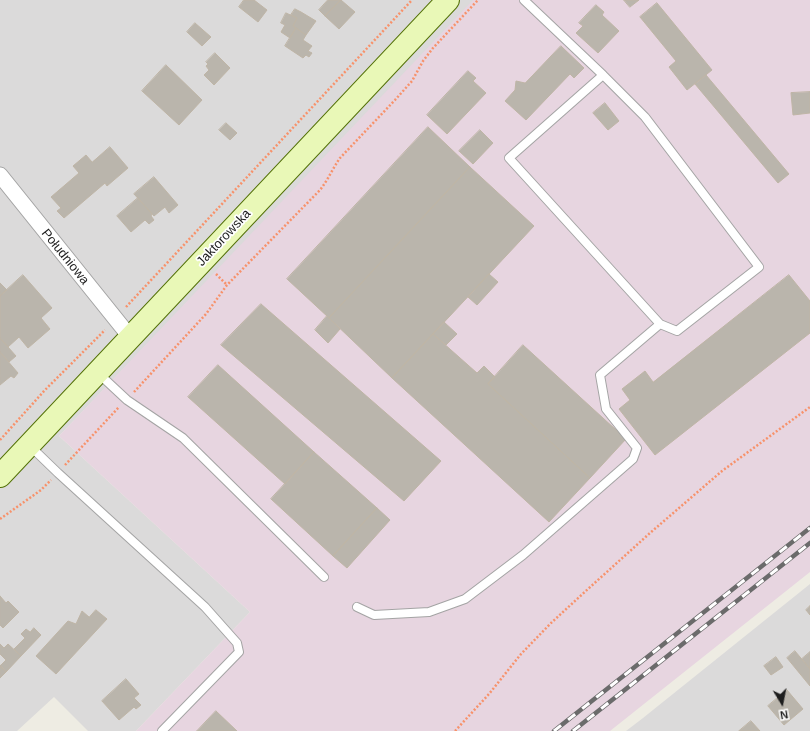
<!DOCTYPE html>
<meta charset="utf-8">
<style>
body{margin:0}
#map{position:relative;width:810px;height:731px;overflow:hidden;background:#eeece3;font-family:Arial,sans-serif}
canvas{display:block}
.north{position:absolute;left:762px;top:683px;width:40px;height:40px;-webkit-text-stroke:3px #fff;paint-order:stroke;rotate:170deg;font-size:11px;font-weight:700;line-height:16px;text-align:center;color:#1d1d1d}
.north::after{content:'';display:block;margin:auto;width:14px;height:18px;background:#1d1d1d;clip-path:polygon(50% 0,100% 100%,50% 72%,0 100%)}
</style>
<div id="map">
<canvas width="810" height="731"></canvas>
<div class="north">N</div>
</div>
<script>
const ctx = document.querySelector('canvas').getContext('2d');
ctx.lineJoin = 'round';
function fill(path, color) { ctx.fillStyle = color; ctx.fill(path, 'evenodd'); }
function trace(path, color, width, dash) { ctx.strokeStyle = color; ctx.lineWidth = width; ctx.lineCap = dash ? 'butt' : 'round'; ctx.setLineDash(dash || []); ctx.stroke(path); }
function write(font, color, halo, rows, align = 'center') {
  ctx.font = font + ' Arial,sans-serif'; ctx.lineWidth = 3.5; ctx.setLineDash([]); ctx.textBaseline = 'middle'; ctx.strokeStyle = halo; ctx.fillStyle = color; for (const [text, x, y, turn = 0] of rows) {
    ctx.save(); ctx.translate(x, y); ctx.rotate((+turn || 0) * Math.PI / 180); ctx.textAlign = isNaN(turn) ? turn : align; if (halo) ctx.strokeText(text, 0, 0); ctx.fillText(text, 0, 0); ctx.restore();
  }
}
fill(new Path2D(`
 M 0,0 L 478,0 L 59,436 L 250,612 L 136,731 L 88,731 L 54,697 L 17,731 L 0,731 Z
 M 810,584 L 810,731 L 626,731 L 643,718 Z`), '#dbdada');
fill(new Path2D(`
 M 473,0 L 810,0 L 810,572 L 610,731 L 136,731 L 250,612 L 59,436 Z`), '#e7d5e0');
const building = new Path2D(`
 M 244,0 L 254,0 L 267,10 L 258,22 L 239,7 Z
 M 328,0 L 341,0 L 325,16 L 319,10 Z
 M 341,0 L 355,12 L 339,29 L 325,16 Z
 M 624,0 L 639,0 L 630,7 Z
 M 657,3 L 712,70 L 687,90 L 669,67 L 676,61 L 640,17 Z
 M 596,5 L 604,12 L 602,15 L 619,31 L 598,53 L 576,33 L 583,26 L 579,23 Z
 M 295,9 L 301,12 L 316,21 L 306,35 L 293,26 L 297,18 L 291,15 Z
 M 286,13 L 297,18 L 293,26 L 296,28 L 290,38 L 281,32 L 285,25 L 281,23 Z
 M 195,23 L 211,37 L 202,46 L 187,32 Z
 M 296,28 L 306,35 L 303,40 L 312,46 L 308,51 L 312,53 L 309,57 L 306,55 L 303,58 L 285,46 Z
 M 561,46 L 584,68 L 574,78 L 570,74 L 526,120 L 505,101 L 515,90 L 516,81 L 525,83 Z
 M 215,53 L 230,68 L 214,85 L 204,75 L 209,70 L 206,66 L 208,64 L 206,62 Z
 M 166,65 L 202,100 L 179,125 L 142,91 Z
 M 468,71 L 476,78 L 473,81 L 486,93 L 447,134 L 427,115 Z
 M 706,75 L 789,174 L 778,183 L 695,84 Z
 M 810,92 L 810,113 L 793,115 L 791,93 Z
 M 605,103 L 619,121 L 608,130 L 593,113 Z
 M 226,123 L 237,133 L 230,140 L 219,130 Z
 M 428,127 L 470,167 L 329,318 L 287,279 Z
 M 480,130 L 493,143 L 473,164 L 459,151 Z
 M 110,147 L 128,168 L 107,186 L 105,183 L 64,218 L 57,211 L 61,208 L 51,197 L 79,173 L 73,166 L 86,155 L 92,162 Z
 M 470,167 L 534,226 L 392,378 L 329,318 Z
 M 154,177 L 178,205 L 169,213 L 165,207 L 154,216 L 134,194 Z
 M 138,198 L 152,214 L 151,216 L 154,220 L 149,224 L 145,220 L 131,232 L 117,216 Z
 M 489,274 L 498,282 L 477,305 L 468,297 Z
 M 23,275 L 52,308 L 41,318 L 50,329 L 28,348 L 19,337 L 8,347 L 0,338 L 0,296 Z
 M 789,275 L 810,301 L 810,333 L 655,455 L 619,409 L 630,400 L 622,389 L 645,371 L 653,382 Z
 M 0,283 L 7,290 L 0,296 Z
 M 261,304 L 441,461 L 404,501 L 221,345 Z
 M 327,316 L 340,329 L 328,343 L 315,330 Z
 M 444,322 L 457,334 L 446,345 L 433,334 Z
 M 433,334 L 477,373 L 484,366 L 495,377 L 488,384 L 590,478 L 549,522 L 392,378 Z
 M 0,338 L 16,356 L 9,362 L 0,352 Z
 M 523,345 L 626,439 L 590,478 L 488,384 Z
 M 0,352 L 18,373 L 14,378 L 11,376 L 0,385 Z
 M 218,365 L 314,452 L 285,484 L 188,397 Z
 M 314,452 L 377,508 L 333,556 L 271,499 Z
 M 377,508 L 390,520 L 347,568 L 333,556 Z
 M 0,596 L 6,603 L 8,601 L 19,612 L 3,628 L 0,625 Z
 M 810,606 L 810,615 L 806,610 Z
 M 96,610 L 107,619 L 56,674 L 36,656 L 68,621 L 76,624 L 82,611 L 89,617 Z
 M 34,628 L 41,635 L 21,656 L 14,649 L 25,638 L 21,634 L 26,629 L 30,632 Z
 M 0,644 L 4,648 L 8,644 L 21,656 L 6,672 L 0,666 L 6,660 L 0,654 Z
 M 795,651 L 810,669 L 810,686 L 787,658 Z
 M 810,652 L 810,669 L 802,659 Z
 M 776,657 L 783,667 L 771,675 L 764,666 Z
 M 0,665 L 6,672 L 0,678 Z
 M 126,679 L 139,694 L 134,698 L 141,705 L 136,709 L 134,707 L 119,720 L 102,701 Z
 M 787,690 L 803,709 L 784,725 L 768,706 Z
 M 216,711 L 237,731 L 197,731 Z
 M 751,721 L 760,731 L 739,731 Z`);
fill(building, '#bab5ac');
trace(building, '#bfb5a6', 1);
const lane = new Path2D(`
 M 524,0 L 603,75 L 509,158 L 660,324 L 677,331 L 759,267 L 645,117 L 603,75
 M 98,373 L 127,400 L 183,438 L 324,577
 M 30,446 L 58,473 L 205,607 L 237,643 L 239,652 L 162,731
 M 357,607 L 374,615 L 429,612 L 465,599 L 523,555 L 633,459 L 637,448 L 606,409 L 600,375 L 660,324`);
const street = new Path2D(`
 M 0,175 L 131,338`);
const secondary = new Path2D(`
 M 0,476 L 448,0`);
trace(lane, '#a4a4a4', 10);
trace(street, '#a4a4a4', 17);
trace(secondary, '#537107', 24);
trace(new Path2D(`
 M 216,274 L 227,285
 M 126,307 L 412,0
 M 134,392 L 206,314 L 227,285 L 320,190 C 328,180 333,168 340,158 L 395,100 L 412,81 L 423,61 L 433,48 L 478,0
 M 0,440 L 45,390 L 105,330
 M 65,465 L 119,407
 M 0,519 L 41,490 L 51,480
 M 455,731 L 489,694 L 521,654 L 551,623 L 588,589 L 650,533 L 722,471 L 810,407`), '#f7926b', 2.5, [2, 2]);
trace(lane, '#fff', 8);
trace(street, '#fff', 15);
trace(secondary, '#e9f8b7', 22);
const rail = new Path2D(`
 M 554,731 L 810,528
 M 573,731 L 810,543`);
trace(rail, '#6b6b6b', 4.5);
trace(rail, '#fff', 3, [9]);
write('13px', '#1d1d1d', '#fff', [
 ["Jaktorowska",224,238,-47],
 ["Południowa",65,257,51]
]);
</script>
